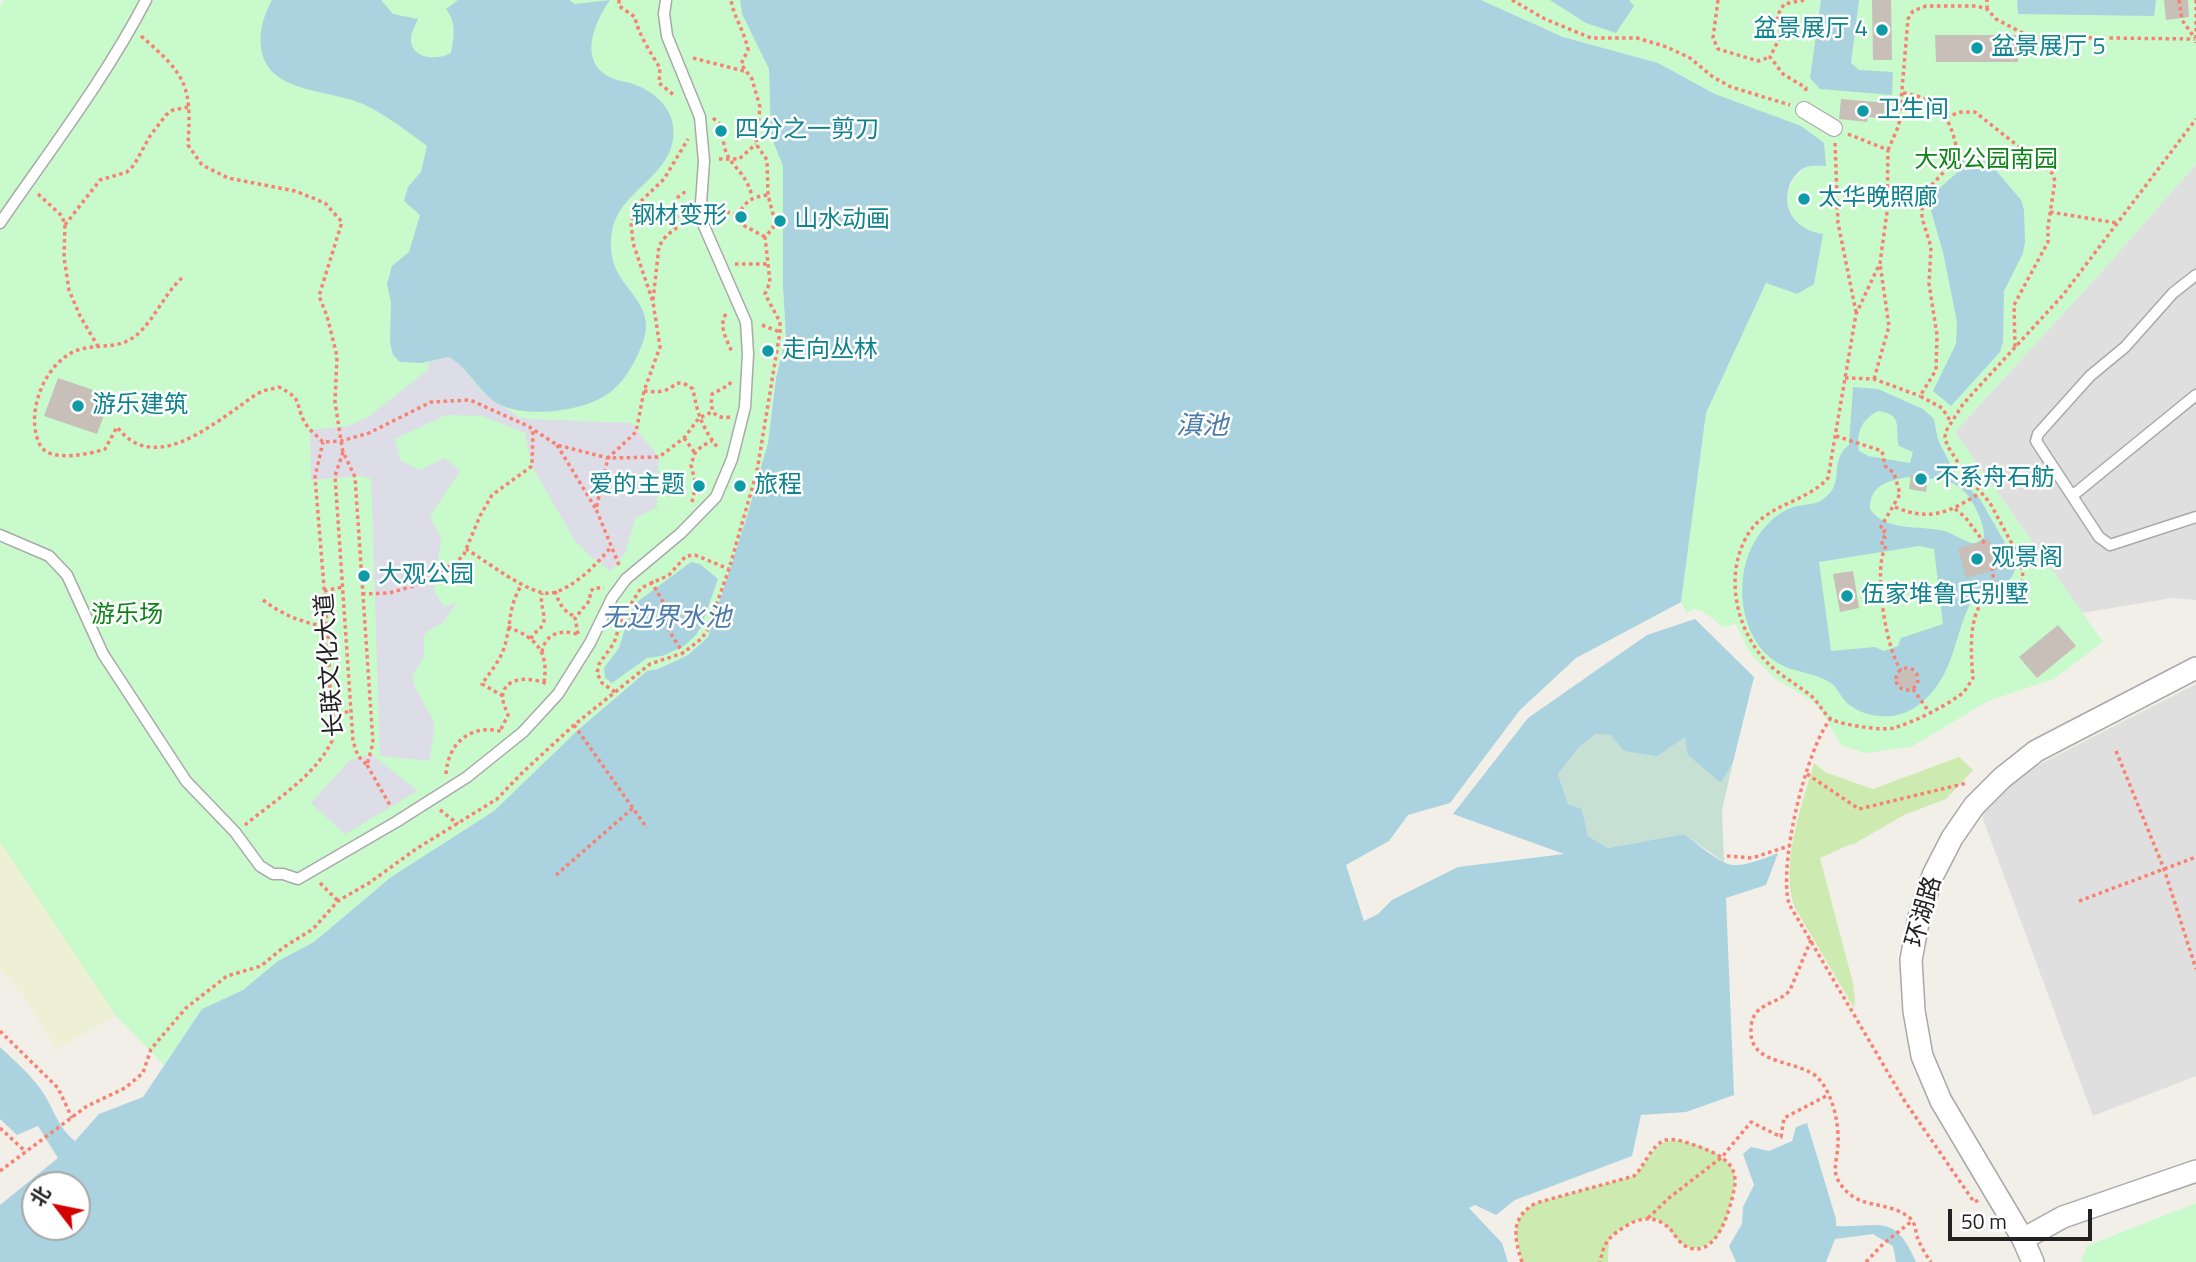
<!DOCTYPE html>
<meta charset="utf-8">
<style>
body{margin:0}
#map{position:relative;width:2196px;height:1262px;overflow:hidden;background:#f2efe9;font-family:"Titillium Web","Noto Sans SC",sans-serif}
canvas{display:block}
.north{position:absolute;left:21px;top:1171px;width:70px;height:70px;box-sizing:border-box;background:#fff;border:2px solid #a7a7a7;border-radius:50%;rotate:302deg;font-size:19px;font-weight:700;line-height:28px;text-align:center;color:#222}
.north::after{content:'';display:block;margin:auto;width:24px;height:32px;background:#d40000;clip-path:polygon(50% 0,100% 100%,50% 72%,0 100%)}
.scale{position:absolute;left:1948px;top:1209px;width:144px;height:32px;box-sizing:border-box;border:4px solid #222;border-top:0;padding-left:9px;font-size:21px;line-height:24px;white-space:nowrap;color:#222;-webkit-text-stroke:5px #fff;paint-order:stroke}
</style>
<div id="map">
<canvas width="2196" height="1262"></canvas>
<div class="north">北</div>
<div class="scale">50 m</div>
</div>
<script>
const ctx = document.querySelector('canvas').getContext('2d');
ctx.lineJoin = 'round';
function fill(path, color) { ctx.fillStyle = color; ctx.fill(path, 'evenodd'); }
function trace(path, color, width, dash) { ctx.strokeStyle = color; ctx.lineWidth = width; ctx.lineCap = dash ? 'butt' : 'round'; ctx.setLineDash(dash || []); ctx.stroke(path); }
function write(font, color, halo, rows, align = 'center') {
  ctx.font = font + ' "Titillium Web","Noto Sans SC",sans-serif'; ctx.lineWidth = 5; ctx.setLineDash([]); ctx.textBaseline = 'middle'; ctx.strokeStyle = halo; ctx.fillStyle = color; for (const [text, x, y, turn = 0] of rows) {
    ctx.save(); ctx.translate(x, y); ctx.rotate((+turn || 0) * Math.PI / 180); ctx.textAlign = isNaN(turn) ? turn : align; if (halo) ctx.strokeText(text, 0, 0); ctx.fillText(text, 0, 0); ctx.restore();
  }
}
fill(new Path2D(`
 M 2196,164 L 2196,600 L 2172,598 L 2082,613 L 1955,432 L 2103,270 Z
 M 2196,684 L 2196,1076 L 2093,1116 L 1980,811 L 2009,780 Z`), '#e0dfdf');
fill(new Path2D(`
 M 0,842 L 116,1016 L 57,1049 L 22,994 L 0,970 Z`), '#eef0d5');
fill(new Path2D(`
 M 1959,757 L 1973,770 L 1946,799 L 1904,815 L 1852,845 L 1851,844 L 1820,858 L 1853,983 L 1855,1000 L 1854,1008 L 1794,906 C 1780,862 1802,805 1814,763 L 1827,773 L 1873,789 Z
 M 1676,1140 C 1692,1143 1713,1148 1725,1160 C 1736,1169 1737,1181 1733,1194 C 1727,1213 1724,1241 1701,1247 C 1694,1249 1687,1248 1681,1243 C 1670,1233 1665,1218 1648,1218 C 1633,1218 1621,1229 1609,1237 L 1608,1262 L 1522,1262 C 1516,1237 1509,1218 1536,1203 L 1634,1176 C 1651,1161 1650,1141 1676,1140 Z`), '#cdebb0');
fill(new Path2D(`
 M 1596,734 L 1686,737 L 1721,782 L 1733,762 L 1722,810 L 1724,862 L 1684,834 L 1608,848 L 1588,836 L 1582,809 L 1568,804 L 1558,774 L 1579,747 Z`), '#c6e0d4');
fill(new Path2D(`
 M 4,0 L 740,0 L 742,14 L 769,69 L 771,135 L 783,166 L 783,288 L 786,337 L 776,378 L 768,443 L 747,516 L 708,637 L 688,655 L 658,669 L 647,671 L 578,730 L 494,811 L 391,877 L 314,942 L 278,961 L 243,990 L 202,1009 L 164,1065 L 116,1016 L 0,842 L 0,6 Z
 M 1481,0 L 2196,0 L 2196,164 L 2103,270 L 1955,432 L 2103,642 L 2054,679 L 1988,701 L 1911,747 L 1865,753 L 1841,745 L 1820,709 L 1811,700 L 1774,678 L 1749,652 L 1736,624 L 1723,627 L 1704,612 L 1694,609 L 1687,613 L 1681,602 L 1706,413 L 1766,283 L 1797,294 L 1813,233 C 1783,220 1779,186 1806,167 L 1715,94 L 1658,63 L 1563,37 Z
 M 2196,1203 L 2196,1262 L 2081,1262 L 2087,1246 Z`), '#c8facc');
fill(new Path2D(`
 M 449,357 L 457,361 L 483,393 L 519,417 L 530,419 L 631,423 L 659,457 L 657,507 L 635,518 L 625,553 L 611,571 L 591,557 L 575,541 L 532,466 L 525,433 L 482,416 L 446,415 L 395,439 L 400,460 L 420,470 L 445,458 L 460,471 L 430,516 L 441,539 L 434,591 L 444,607 L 457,602 L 443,623 L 428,631 L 424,635 L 424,656 L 413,675 L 414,685 L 433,720 L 435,728 L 430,757 L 428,761 L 380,756 L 371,479 L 361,476 L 311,480 L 310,430 L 348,426 L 368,417 L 428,370 L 429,361 Z
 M 371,754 L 418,791 L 345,834 L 311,803 L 350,760 Z`), '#dddde8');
fill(new Path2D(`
 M 272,0 L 381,0 L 393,14 L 418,19 C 415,26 410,34 411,42 C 414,60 439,60 451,53 C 454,36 457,24 446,9 L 458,0 L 569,0 L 575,4 L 610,0 C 595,21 579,58 606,75 C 614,81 627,81 636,85 C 654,92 671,107 673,126 C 679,175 619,188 612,232 C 604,281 643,290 646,323 C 647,334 642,345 638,354 C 632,367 625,379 614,389 C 591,411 532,418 503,406 C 479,396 471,369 449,357 L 421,363 L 400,362 L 393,355 L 390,343 L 391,302 L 387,284 L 392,266 L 409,252 L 420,215 L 404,201 L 408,187 L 421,172 L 427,146 C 407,131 386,115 363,104 C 330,89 266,94 261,47 C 259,30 264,15 272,0 Z
 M 740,0 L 1481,0 L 1563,37 L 1658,63 L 1715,94 L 1801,126 L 1824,143 L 1826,166 C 1819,166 1810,165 1804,168 C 1798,171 1793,178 1790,184 C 1780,210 1798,231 1823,234 L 1814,284 L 1797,294 L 1766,283 L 1706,413 L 1681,602 L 1576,658 L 1520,710 L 1450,803 L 1408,815 L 1389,841 L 1346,865 L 1364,921 L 1378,914 L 1392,900 L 1458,867 L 1564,854 L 1453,814 L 1528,718 L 1647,635 L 1695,619 L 1754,677 L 1733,762 L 1721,783 L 1688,755 L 1685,737 L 1657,756 L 1624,751 L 1611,735 L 1596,734 L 1579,747 L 1558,774 L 1568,804 L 1582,809 L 1588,836 L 1608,848 L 1684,834 C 1695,842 1720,864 1733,865 C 1747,866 1765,858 1778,853 L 1766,885 L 1726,898 L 1734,1095 L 1686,1112 L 1641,1115 L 1632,1156 L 1515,1200 L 1496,1215 L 1475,1205 L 1469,1208 L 1502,1243 L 1508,1262 L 0,1262 L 0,1205 L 58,1158 L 38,1126 L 17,1135 L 0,1119 L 0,1047 C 15,1061 30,1074 42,1091 C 54,1109 58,1128 75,1141 L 99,1114 L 143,1097 L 202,1009 L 243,990 L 278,961 L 314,942 L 391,877 L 494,811 L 578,730 L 647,671 L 658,669 L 688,655 L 708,637 L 747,516 L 768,443 L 776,378 L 786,337 L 783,288 L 783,166 L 771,136 L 769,69 L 742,14 ZM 35,1185 L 77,1185 L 77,1227 L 35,1227 Z
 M 1550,0 L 1629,0 L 1634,6 L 1616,33 L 1586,23 Z
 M 1821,0 L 1859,0 L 1851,63 L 1859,70 L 1893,72 L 1892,95 L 1820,89 L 1810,78 Z
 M 2017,0 L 2156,0 L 2154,16 L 2018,14 Z
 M 1966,149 L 1971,149 L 1989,162 L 2021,200 L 2024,210 L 2025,242 L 2023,253 L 2004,291 L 2003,342 L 2000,352 L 1951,406 L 1933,391 L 1956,344 L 1957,322 L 1943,252 L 1931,211 L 1931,201 L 1936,191 L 1959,171 Z
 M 1853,387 L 1878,389 L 1923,409 L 1934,419 L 1938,440 L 1956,475 L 1980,499 L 2016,562 C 2017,571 2009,584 1999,587 C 1994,588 1988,586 1983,588 C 1977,590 1973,599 1970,604 C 1952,642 1954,679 1917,706 C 1897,721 1867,719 1848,704 C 1841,698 1838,688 1831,683 C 1815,672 1793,673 1776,662 C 1739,638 1733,577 1755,541 C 1763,527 1777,512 1794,507 C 1807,503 1816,507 1828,495 C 1844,480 1829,460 1849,445 ZM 1878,411 C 1905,414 1894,430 1899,446 L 1913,452 L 1910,463 L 1868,456 L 1859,451 C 1856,433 1861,420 1878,411 ZM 1908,477 C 1942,480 1961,476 1977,511 C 1981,520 1984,527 1984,537 L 1976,544 C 1964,542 1955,534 1944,531 C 1920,525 1885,532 1870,509 C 1870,484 1888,481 1908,477 ZM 1919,546 L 1934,549 L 1943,624 L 1901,638 L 1898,646 L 1884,651 L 1875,647 L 1831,651 L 1819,562 Z
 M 691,562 L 700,564 L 718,579 L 701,627 L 696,635 L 684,646 L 662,656 L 647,658 L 612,683 L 605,678 L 604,668 L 619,648 L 628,619 L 637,602 Z
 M 1807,1123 L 1836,1219 L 1836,1226 C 1880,1228 1894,1212 1916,1262 L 1896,1262 L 1893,1246 L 1873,1234 L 1835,1239 L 1826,1262 L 1736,1262 L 1729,1246 L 1742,1224 L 1743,1207 L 1754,1185 L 1743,1154 L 1751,1147 L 1769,1151 L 1792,1141 L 1796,1127 Z`), '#aad3df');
fill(new Path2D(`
 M 1872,0 L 1891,0 L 1892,60 L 1873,60 Z
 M 2164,0 L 2188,0 L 2189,17 L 2166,20 Z
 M 1935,35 L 2018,35 L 2018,62 L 1936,62 Z
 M 1841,99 L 1888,103 L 1886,119 L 1868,117 L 1867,122 L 1839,119 Z
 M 58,378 L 111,396 L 97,434 L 44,416 Z
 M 1911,475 L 1928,478 L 1926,492 L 1909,489 Z
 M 1989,539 L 1997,570 L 1966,578 L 1958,548 Z
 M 1853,571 L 1859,608 L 1840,612 L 1833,574 Z
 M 2058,625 L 2076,646 L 2037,678 L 2019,657 Z
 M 1907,669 L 1916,674 L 1916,684 L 1908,690 L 1898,685 L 1898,675 Z`), '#c7bfb8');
const service = new Path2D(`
 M 0,223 C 50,150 105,79 146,0
 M 2196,275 L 2173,293 L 2125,347 L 2090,376 L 2038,434 L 2036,441 L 2099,537 L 2110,545 L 2196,517
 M 2072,496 L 2196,395
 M 0,535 L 49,556 L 67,575 L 103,654 L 186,781 L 235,832 L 260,866 L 273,874 L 283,874 L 298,879 L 396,822 L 467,777 L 523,732 L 558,694 L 590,643 L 612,598 L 626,579 L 681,533 L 716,497 L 732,459 L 745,407 L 748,354 L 746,322 L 700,217 L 704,161 L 700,117 L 667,36 L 664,14 L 666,0`);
const pedestrian = new Path2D(`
 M 1804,110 L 1834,128`);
const minor = new Path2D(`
 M 2023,1239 L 2063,1217 L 2196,1171
 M 2033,1262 L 2023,1239 L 1941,1101 L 1922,1056 L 1914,1011 L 1911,960 L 1919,917 L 1933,875 L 1952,838 L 1974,806 L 2002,778 L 2036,751 L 2196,668`);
trace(service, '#a9a9a9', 13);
trace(pedestrian, '#a9a9a9', 18);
trace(minor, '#a9a9a9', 24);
trace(new Path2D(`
 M 619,0 L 619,6 L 635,17 C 637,32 652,55 660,68 L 659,83 L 675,96
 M 1512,0 L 1545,19 L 1591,38 L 1637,38 L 1667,47 L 1690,58 L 1713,77 L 1731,87 L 1790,105
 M 1718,0 L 1713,38 L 1718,49 L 1758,61 L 1770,57
 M 1804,0 L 1784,4 L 1777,16 L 1781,35 L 1770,57 L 1783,74 L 1806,88 L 1805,93
 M 2179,0 L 2182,20 L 2194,37
 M 2196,0 L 2196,43
 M 1987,9 L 1987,0
 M 141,36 C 186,75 192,85 188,145 L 202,165 L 228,178 L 295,191 L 325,203 L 342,222 L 319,296 L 327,316 L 337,356 L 335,402 L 341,441 L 343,452 L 355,477 L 373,743 L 367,765 L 358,756 L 353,741 L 335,476 L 343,452
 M 693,58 L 744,71
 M 1903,93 C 1938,98 1950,116 1957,150 L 1951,164 L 1929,188 L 1922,202 L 1922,218 L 1931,247 L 1929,284 L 1937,335 L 1936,370 L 1920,396 L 1942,408 L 1951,422
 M 1946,117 L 1961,112 L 1975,112 L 2052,173 L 2055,181 L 2048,227 L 2048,242 L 2014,305 L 2015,348
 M 713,118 L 723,127 C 721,168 743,162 752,196
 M 1848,134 L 1888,150 L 1887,212 L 1880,263 L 1856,314 L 1828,478 C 1807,502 1770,503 1750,531 C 1724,570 1734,625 1764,659 C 1777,674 1795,683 1810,695 C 1818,701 1823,713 1831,719 C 1841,725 1883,731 1894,728 C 1916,721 1942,708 1960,695 C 1966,691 1969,684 1973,678 C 1971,655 1966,602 1995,593 C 2002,591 2010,592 2017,590 L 2022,581 L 2023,571 L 2018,555 L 1990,503 L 1964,472 L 1947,445 L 1945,437 L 1946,431 L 1963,404 L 2063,295 L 2196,119
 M 1835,143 L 1838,223 L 1856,312
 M 1888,150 L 1899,125 L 1908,19 L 1913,11 L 1926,6 L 1977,6 L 1987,9 L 1996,19 L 2030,37 L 2195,39
 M 719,159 L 739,159 L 756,144
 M 38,194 L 62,216 L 65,225 L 64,257 L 69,290 L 80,316 L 99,348
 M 713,208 L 738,215
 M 2050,212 L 2117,223
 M 65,225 L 100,180 L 127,172 L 134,165 L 150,136 L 166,115 L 173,110 L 189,107
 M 680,225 C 674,211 670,197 688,191
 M 765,237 L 743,225 L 738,215 C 746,201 751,197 768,195
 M 735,264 L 768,264
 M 182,278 C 163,295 151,327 131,339 C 114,349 96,344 78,350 C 45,361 24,414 40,445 C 49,463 90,454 105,449 L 117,427 C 152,473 205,430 240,406 C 247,401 255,394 263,391 C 268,389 274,389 279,387 C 303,400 294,400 304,421 C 308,429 317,436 323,442 L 341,441 L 369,433 L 431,402 L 470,400 L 528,426 L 557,445 L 608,458 L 659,457 L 684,438 L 699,418 L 712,412
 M 653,300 L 659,246 L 666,236 L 688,219
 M 726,314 C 718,326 727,340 732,352
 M 762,325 L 780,332
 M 1845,378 L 1874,379 L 1920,396
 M 1874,379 L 1889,326 L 1880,264
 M 644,391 C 650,391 656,393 662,391 C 677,388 675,376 693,389 C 697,413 703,430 719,449
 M 730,417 C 712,420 710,408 712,394 L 729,385 L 732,380
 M 1836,436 L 1882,451 L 1885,466 L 1894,473 L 1900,494 L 1881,527 L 1885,530 L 1882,535 L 1885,538 L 1882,543 L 1886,546 C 1873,567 1885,646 1901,671
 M 684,438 L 695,453
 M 557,445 L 596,509
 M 692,502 L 696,485 L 691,465 L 695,453 L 702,446 L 712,441
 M 1895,507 C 1930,522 1950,512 1980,493
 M 1955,509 L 1965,517 L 1986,545
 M 466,549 C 485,560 531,597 552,593 C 574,588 597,564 611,547
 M 619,565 L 596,509 L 608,458 L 636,432 L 644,391 L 660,347 L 653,302 L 633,243 L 631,222 L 639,203 L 664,179 L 688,139
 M 1992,567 L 1995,593
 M 651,581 L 667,609 L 660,616 L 683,653
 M 324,591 L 343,587
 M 555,591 C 559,604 564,612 576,617
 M 362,594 L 389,593 L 417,585 L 457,562 L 464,554 L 480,516 L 492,495 L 532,466 L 533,431
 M 263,600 C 284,616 302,622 327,627
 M 508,627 C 536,638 549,651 544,682
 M 578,634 L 575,618 L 590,600 L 590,592 L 594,588 L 604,588
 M 531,639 C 534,631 540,631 543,624 C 547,617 539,604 542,593
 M 542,652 C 545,634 560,629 577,634
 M1896 679a11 11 0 1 1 22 0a11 11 0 1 1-22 0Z
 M 1913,689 L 1929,712
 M 615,692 L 602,683 L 597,673 L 599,664 L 614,643 L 622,618 L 641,588 L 669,575 L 686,556 L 695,555 L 729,569
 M 503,696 L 482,684 C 491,671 503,657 506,641 C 512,617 508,608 522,584
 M 331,715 L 352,711
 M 1831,718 C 1806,749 1778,865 1789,904 L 1904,1100 L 1974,1202 L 1979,1200
 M 574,725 L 647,828
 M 501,729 L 508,715 C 506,709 501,700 503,693 C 508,675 534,678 547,684
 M 2116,751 L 2164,869 L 2196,969
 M 367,765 L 391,807
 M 446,774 C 448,742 472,723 503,732
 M 1807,774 L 1859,809 L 1967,783
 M 440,810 L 458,824
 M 245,825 C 275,800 314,777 332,741 L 328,636 L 315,477 L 323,442
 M 1727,856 L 1752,858 L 1789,846
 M 556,875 L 633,808
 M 320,883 L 338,901
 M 2079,901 L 2196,857
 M 1811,940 L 1790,990 C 1776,1007 1749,1001 1751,1034 C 1753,1066 1800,1060 1818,1078 C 1833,1094 1839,1123 1838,1144 C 1838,1156 1832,1169 1838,1180 C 1856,1213 1888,1198 1911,1219 C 1916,1224 1915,1232 1918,1239 C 1921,1247 1926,1255 1931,1262
 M 0,1031 L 58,1088 L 72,1118
 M 0,1128 L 26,1152
 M 0,1171 L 87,1106 L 125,1088 L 143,1073 L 151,1049 L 186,1008 L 227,976 L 261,966 L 284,947 L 313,929 L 338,901 L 369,883 L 416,849 L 497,799 L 523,772 L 574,725 L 650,664 L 683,653 L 701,639 L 707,631 L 729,569 L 757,471 L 780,332 L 780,322 L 765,294 L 770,282 L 765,237 L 773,228 L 774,218 L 768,195 L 767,160 L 756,144 L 760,107 L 752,79 L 741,64 L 748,50 C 745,32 734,18 731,0
 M 1648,1218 L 1669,1198 L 1722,1157 L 1751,1122 L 1781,1137 L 1784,1118 L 1828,1095
 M 1522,1262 C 1514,1238 1510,1217 1536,1203 L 1634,1176 C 1645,1166 1651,1144 1666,1140 C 1676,1138 1688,1143 1697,1146 C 1719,1154 1740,1163 1734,1190 C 1730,1210 1716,1262 1685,1246 C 1679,1242 1675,1235 1671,1230 C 1656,1214 1639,1217 1623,1228 C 1607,1238 1604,1244 1600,1262
 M 1866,1262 L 1883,1244 L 1912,1221`), '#fa8072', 3.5, [3.5, 3.5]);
trace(service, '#fff', 10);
trace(pedestrian, '#fff', 16);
trace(minor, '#fff', 21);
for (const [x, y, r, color] of [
 [1882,30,7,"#0f9aa8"],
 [1977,48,7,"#0f9aa8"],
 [1863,111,7,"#0f9aa8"],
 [721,131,7,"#0f9aa8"],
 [1804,199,7,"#0f9aa8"],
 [741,217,7,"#0f9aa8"],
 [780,221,7,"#0f9aa8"],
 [768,351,7,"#0f9aa8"],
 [78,406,7,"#0f9aa8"],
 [1921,479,7,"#0f9aa8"],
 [699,486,7,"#0f9aa8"],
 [740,486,7,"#0f9aa8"],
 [1977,559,7,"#0f9aa8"],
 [364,576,7,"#0f9aa8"],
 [1847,596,7,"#0f9aa8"]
]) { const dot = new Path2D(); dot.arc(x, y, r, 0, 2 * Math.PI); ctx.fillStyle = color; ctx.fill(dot); trace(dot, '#fff', 2.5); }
write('24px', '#0d838f', '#fff', [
 ["盆景展厅 4",1868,30,"right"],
 ["盆景展厅 5",1991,48],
 ["卫生间",1877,111],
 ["四分之一剪刀",735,131],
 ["太华晚照廊",1818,199],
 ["钢材变形",727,217,"right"],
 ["山水动画",794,221],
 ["走向丛林",782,351],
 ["游乐建筑",92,406],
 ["不系舟石舫",1935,479],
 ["爱的主题",685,486,"right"],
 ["旅程",754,486],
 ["观景阁",1991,559],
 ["大观公园",378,576],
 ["伍家堆鲁氏别墅",1861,596]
], 'left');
write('24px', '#0c8416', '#fff', [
 ["大观公园南园",1986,161],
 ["游乐场",127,616]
]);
write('24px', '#222', '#fff', [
 ["长联文化大道",331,665,-94],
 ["环湖路",1925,912,-74]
]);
write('italic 26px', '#4a7aab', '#fff', [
 ["滇池",1202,428],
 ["无边界水池",666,620]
]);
</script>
